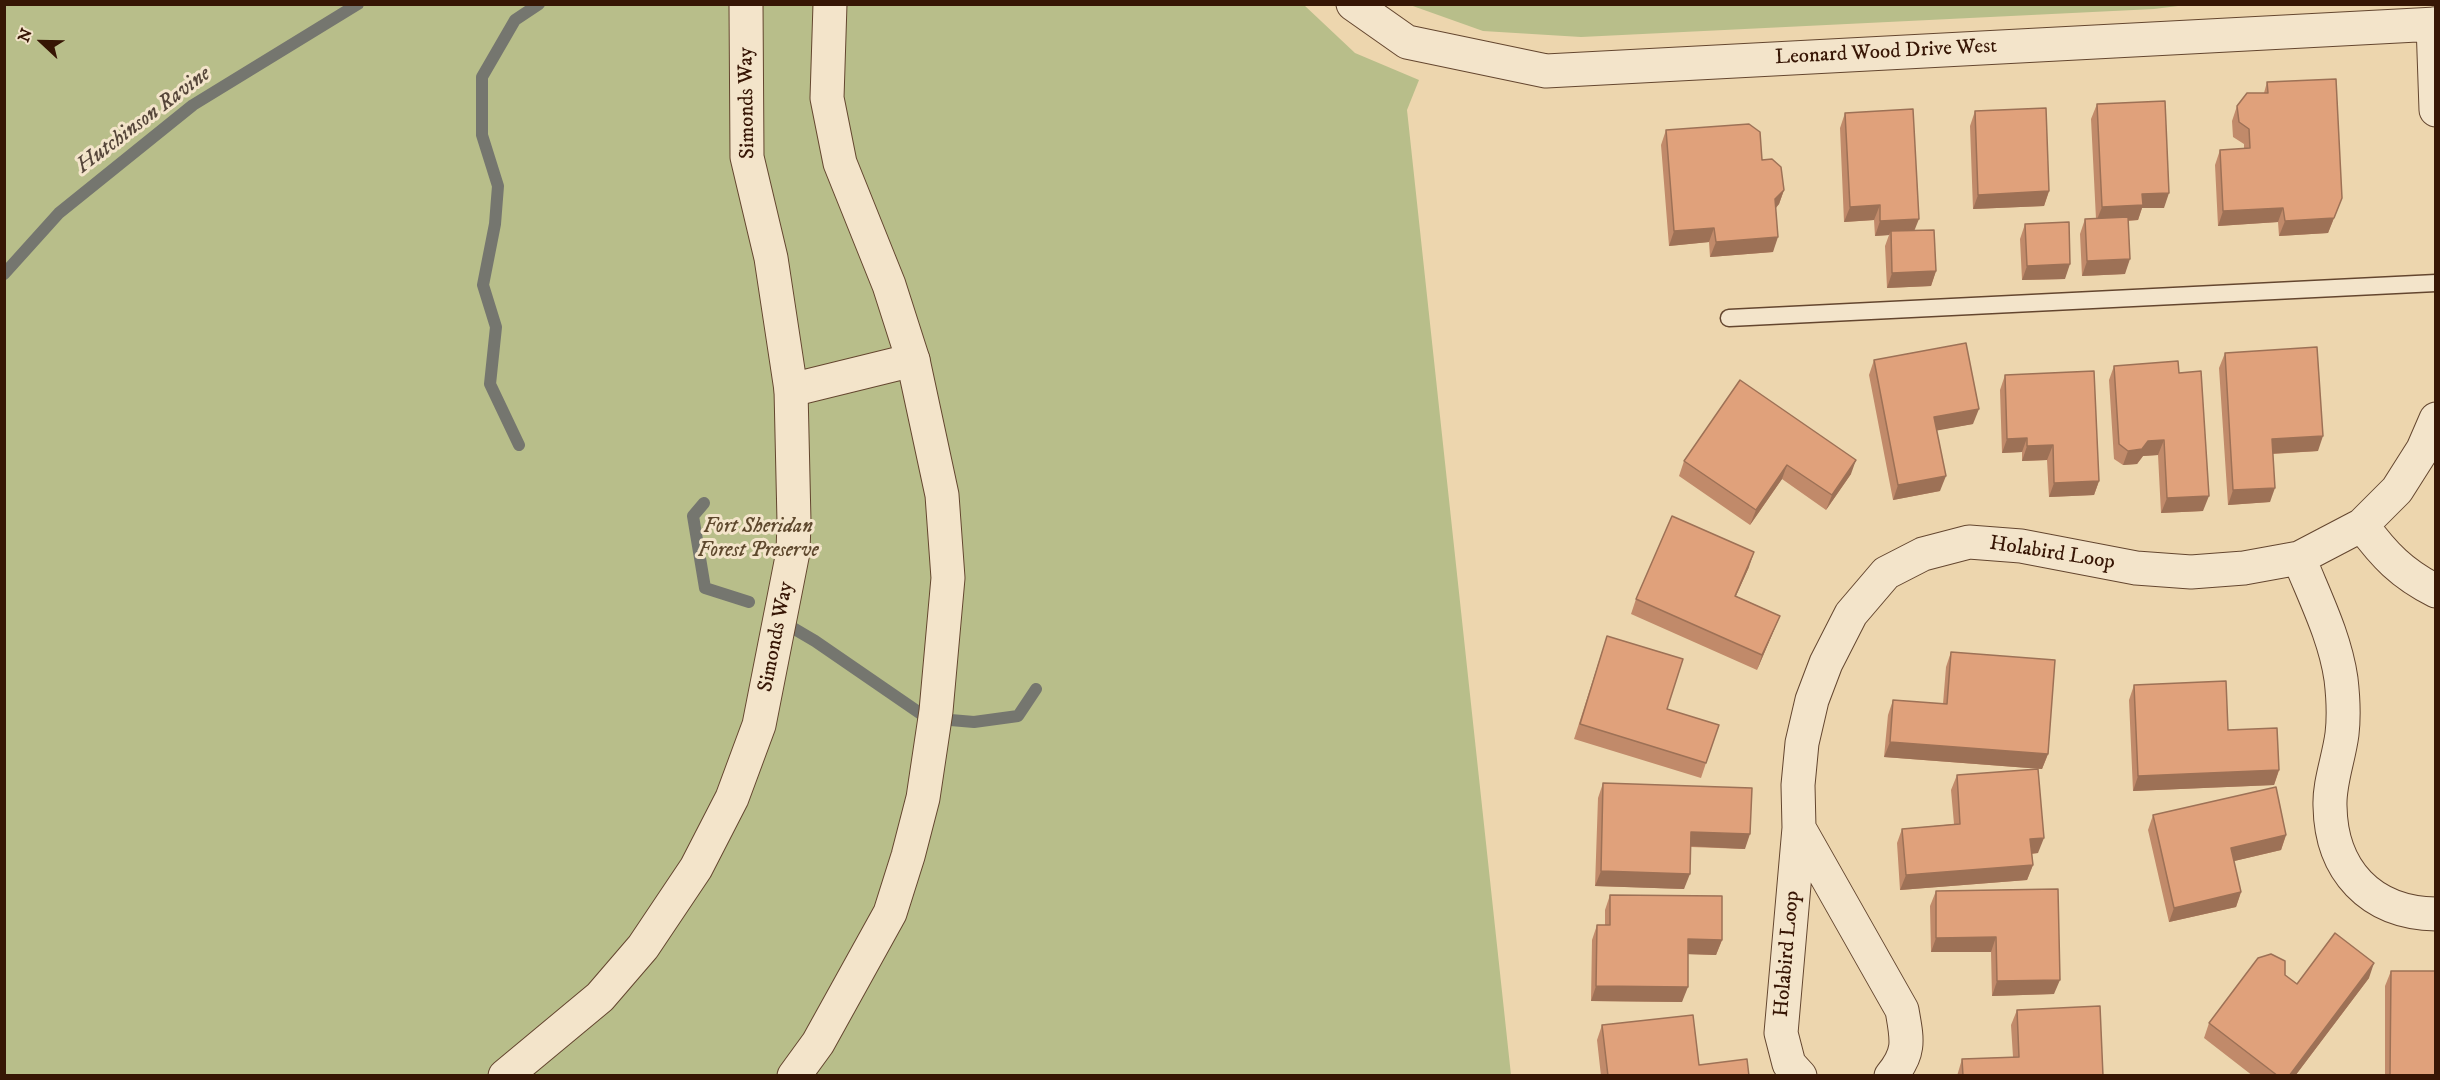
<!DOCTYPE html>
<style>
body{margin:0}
#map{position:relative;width:2440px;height:1080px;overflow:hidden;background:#edd6ae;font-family:"IM FELL DW Pica",serif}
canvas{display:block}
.frame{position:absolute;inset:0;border:6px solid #371605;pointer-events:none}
.north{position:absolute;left:12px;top:12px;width:60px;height:60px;-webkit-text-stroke:4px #f3e4ca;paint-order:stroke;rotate:292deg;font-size:16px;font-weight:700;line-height:24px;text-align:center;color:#371605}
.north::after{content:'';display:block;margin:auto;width:21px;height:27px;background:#371605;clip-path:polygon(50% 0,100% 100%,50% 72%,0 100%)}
</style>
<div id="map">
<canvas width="2440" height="1080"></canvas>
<div class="frame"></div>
<div class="north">N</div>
</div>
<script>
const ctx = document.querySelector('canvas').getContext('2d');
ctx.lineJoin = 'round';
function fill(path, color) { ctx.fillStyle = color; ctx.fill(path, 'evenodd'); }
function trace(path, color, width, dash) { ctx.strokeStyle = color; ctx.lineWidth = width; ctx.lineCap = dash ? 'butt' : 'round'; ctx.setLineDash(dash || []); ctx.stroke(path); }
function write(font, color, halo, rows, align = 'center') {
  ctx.font = font + ' "IM FELL DW Pica",serif'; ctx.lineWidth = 6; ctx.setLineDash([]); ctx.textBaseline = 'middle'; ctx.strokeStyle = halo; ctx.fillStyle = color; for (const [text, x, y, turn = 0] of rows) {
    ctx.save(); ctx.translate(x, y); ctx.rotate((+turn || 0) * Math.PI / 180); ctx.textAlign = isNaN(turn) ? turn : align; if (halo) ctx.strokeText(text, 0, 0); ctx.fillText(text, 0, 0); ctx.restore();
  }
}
fill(new Path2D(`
 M 5,5 L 1304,5 L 1355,53 L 1419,80 L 1407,110 L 1511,1075 L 5,1076 Z
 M 1410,5 L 2186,5 L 2154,9 L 1581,37 L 1483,31 Z`), '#b8be8a');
trace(new Path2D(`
 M 4,274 L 59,213 L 193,105 L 358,4
 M 519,445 L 490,384 L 496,327 L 483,285 L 495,224 L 498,186 L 482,135 L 482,77 L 515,20 L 539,4
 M 704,503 L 693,516 L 705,588 L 749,602
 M 781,621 L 815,641 L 927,718 L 974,722 L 1018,716 L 1036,689`), '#75766f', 12);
const service = new Path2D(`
 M 1729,318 L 2436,283`);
const minor = new Path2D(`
 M 1353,4 L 1407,42 L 1546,71 L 2436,24
 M 2433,24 L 2436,110
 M 791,390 L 913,360
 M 2362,525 C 2384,555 2402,574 2436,591
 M 2299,558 C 2315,598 2335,637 2341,679 C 2343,696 2344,717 2342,734 C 2339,758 2329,783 2330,806 C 2331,870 2370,913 2436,914
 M 1799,828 L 1798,785 L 1802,743 L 1812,700 L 1826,663 L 1851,614 L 1886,573 L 1923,554 L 1969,542 L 2021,546 L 2136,568 L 2191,572 L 2244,568 L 2299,558 L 2362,525 L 2397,490 L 2423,449 L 2436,419
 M 1800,1076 L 1789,1064 L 1781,1033 L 1799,828 L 1902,1010 C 1907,1039 1911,1052 1891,1076`);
const tertiary = new Path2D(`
 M 505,1076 L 600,997 L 643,947 L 696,868 L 732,798 L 759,725 L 793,552 L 794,522 L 791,390 L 771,258 L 747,157 L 746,4
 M 794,1076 L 818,1043 L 890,913 L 908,856 L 923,798 L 936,711 L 948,578 L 942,495 L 913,360 L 889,285 L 840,163 L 827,98 L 830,4`);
trace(service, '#64462f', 19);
trace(minor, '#64462f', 35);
trace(tertiary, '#64462f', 35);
trace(service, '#f3e4ca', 16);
trace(minor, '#f3e4ca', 33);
trace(tertiary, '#f3e4ca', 33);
fill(new Path2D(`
 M 2267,82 L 2336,213 L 2328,233 L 2279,236 L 2278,222 L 2218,226 L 2215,165 L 2220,150 L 2244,149 L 2244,144 L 2233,137 L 2232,121 L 2237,106 L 2264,93 Z
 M 2097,104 L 2164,208 L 2142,208 L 2138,220 L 2128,221 L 2125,274 L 2082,276 L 2080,234 L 2085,219 L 2096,219 L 2091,119 Z
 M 1975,111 L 2049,191 L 2044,206 L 1973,209 L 1970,126 Z
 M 1845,113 L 1914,230 L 1936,271 L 1931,286 L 1887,288 L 1885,246 L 1889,235 L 1875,236 L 1874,220 L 1844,222 L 1840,128 Z
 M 1666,130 L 1784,190 L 1779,204 L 1776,208 L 1773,252 L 1710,257 L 1709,242 L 1669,246 L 1661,145 Z
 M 2025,224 L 2065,279 L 2022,280 L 2020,239 Z
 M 2225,353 L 2318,451 L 2273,454 L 2270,502 L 2228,505 L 2219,368 Z
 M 1874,360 L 1973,424 L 1937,430 L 1940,491 L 1893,500 L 1869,375 Z
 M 2114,366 L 2179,373 L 2203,511 L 2161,513 L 2158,455 L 2143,456 L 2137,464 L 2123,465 L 2114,459 L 2109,380 Z
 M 2005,375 L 2099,481 L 2094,495 L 2049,497 L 2047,460 L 2022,461 L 2022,452 L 2002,453 L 2000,390 Z
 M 1740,380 L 1851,474 L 1826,510 L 1782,479 L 1750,525 L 1679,476 L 1684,461 Z
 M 1749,567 L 1736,596 L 1780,616 L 1774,630 L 1757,670 L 1631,614 L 1636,599 Z
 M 1607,636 L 1706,763 L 1701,778 L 1574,739 Z
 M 1951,652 L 2048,754 L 2042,769 L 1884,757 L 1888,715 L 1893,700 L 1943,704 L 1946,667 Z
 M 2134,685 L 2228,730 L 2279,770 L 2274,785 L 2133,791 L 2129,700 Z
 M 1957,775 L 2038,853 L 2032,854 L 2033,865 L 2027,880 L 1900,890 L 1897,843 L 1902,829 L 1954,824 L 1951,790 Z
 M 1603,783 L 1745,849 L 1691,847 L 1684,889 L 1595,886 L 1598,798 Z
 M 2153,815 L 2286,835 L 2281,850 L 2234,861 L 2241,892 L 2236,907 L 2169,922 L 2148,830 Z
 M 2058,889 L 2054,994 L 1992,996 L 1991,952 L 1931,952 L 1930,906 L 1936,891 Z
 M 1610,895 L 1722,940 L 1716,955 L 1688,954 L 1682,1002 L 1591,1001 L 1592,940 L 1597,925 L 1605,925 L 1605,910 Z
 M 2391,971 L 2436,1076 L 2385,1076 L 2385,986 Z
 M 2285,975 L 2297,984 L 2369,978 L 2295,1076 L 2253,1076 L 2204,1038 L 2209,1023 Z
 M 2017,1010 L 2103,1076 L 1957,1076 L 1962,1059 L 2013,1057 L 2011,1025 Z
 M 1602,1025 L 1699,1065 L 1749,1076 L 1601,1076 L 1597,1040 Z`), '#c18a6a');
fill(new Path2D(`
 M 1784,190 L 1779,204 L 1770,214 L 1775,199 Z
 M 2049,191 L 2044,206 L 1973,209 L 1978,195 Z
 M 2169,193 L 2164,208 L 2142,208 L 2138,220 L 2096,222 L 2102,207 L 2142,194 Z
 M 2342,198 L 2328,233 L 2279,236 L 2285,221 Z
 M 1880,205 L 1874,220 L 1844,222 L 1850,207 Z
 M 2283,208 L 2278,222 L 2218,226 L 2223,211 Z
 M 1919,219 L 1913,234 L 1891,231 L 1889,235 L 1875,236 L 1880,221 Z
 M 1714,228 L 1709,242 L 1669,246 L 1674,231 Z
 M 1778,237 L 1773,252 L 1710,257 L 1716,242 Z
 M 2130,259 L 2125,274 L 2082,276 L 2087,261 Z
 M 2070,264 L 2065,279 L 2022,280 L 2027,266 Z
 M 1936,271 L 1931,286 L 1887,288 L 1892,273 Z
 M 1979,409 L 1973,424 L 1929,432 L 1934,417 Z
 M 2323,436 L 2318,451 L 2266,454 L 2272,439 Z
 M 2027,438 L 2022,452 L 2002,453 L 2007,439 Z
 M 2164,440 L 2158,455 L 2143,456 L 2137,464 L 2123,465 L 2128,451 L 2148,441 Z
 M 2053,445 L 2047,460 L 2022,461 L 2027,446 Z
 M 1856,460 L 1851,474 L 1826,510 L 1832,495 Z
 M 1787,465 L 1782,479 L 1750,525 L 1756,510 Z
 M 1946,476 L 1940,491 L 1893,500 L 1898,485 Z
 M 2099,481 L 2094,495 L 2049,497 L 2054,483 Z
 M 2275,488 L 2270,502 L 2228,505 L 2233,490 Z
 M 2209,496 L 2203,511 L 2161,513 L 2167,498 Z
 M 1754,552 L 1749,567 L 1729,611 L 1735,596 Z
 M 1780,616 L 1774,630 L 1757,670 L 1762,655 Z
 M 1890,742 L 2048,754 L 2042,769 L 1884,757 Z
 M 2279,770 L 2274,785 L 2133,791 L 2138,776 Z
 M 1691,832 L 1750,834 L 1745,849 L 1686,846 Z
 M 2286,835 L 2281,850 L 2226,863 L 2231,848 Z
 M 2044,838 L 2038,853 L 2025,854 L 2030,839 Z
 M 2033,865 L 2027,880 L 1900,890 L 1906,875 Z
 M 1601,871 L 1690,874 L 1684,889 L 1595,886 Z
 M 2241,892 L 2236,907 L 2169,922 L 2174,908 Z
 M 1996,937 L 1991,952 L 1931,952 L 1936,938 Z
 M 1688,939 L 1722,940 L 1716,955 L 1683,954 Z
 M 2374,963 L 2369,978 L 2295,1076 L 2289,1076 Z
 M 2060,980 L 2054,994 L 1992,996 L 1997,981 Z
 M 1596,986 L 1688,987 L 1682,1002 L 1591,1001 Z`), '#9d7156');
const building = new Path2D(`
 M 2336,79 L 2342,198 L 2334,218 L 2285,221 L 2283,208 L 2223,211 L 2220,150 L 2250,148 L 2249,129 L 2239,122 L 2237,106 L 2247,93 L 2268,93 L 2267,82 Z
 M 2165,101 L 2169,193 L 2142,194 L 2143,205 L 2102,207 L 2097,104 Z
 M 2046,108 L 2049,191 L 1978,195 L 1975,111 Z
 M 1913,109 L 1919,219 L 1880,221 L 1880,205 L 1850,207 L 1845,113 Z
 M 1749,124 L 1760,132 L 1762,160 L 1772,159 L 1781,167 L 1784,190 L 1775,199 L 1778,237 L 1716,242 L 1714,228 L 1674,231 L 1666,130 Z
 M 2128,217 L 2130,259 L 2087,261 L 2085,219 Z
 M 2069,222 L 2070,264 L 2027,266 L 2025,224 Z
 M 1934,230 L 1936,271 L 1892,273 L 1891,231 Z
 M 1966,343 L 1979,409 L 1934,417 L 1946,476 L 1898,485 L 1874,360 Z
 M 2317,347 L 2323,436 L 2272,439 L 2275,488 L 2233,490 L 2225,353 Z
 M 2178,361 L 2179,373 L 2201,371 L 2209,496 L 2167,498 L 2164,440 L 2148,441 L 2142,449 L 2128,451 L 2119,444 L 2114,366 Z
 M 2094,371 L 2099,481 L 2054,483 L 2053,445 L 2027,446 L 2027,438 L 2007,439 L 2005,375 Z
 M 1740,380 L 1856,460 L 1832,495 L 1787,465 L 1756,510 L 1684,461 Z
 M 1672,516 L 1754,552 L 1735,596 L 1780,616 L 1762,655 L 1636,599 Z
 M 1607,636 L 1683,659 L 1667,709 L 1719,725 L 1706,763 L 1580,724 Z
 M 1951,652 L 2055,660 L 2048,754 L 1890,742 L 1893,700 L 1947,704 Z
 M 2226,681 L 2228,730 L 2277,728 L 2279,770 L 2138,776 L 2134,685 Z
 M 2038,769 L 2044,838 L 2030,839 L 2033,865 L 1906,875 L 1902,829 L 1960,824 L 1957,775 Z
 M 1603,783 L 1752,788 L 1750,834 L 1691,832 L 1690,874 L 1601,871 Z
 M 2276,787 L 2286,835 L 2231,848 L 2241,892 L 2174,908 L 2153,815 Z
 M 2058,889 L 2060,980 L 1997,981 L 1996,937 L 1936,938 L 1936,891 Z
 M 1610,895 L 1722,896 L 1722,940 L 1688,939 L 1688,987 L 1596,986 L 1597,925 L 1610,925 Z
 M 2335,933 L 2374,963 L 2289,1076 L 2278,1076 L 2209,1023 L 2258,958 L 2271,954 L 2285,961 L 2285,975 L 2297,984 Z
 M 2391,971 L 2436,971 L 2436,1076 L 2390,1076 Z
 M 2100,1006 L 2103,1076 L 1963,1076 L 1962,1059 L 2019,1057 L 2017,1010 Z
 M 1693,1015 L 1699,1065 L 1747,1059 L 1749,1076 L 1608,1076 L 1602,1025 Z`);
fill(building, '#e0a17b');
trace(building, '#9d7156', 1.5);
write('21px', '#371605', '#f3e4ca', [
 ["Leonard Wood Drive West",1886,53,-3],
 ["Simonds Way",748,103,-91],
 ["Holabird Loop",2052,554,9],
 ["Simonds Way",777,637,-79],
 ["Holabird Loop",1788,954,-85]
]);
write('italic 21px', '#5e482d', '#f3e4ca', [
 ["Fort Sheridan",758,528],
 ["Forest Preserve",758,552]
]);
write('italic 22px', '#56463a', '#f3e4ca', [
 ["Hutchinson Ravine",144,121,-37]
]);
</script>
